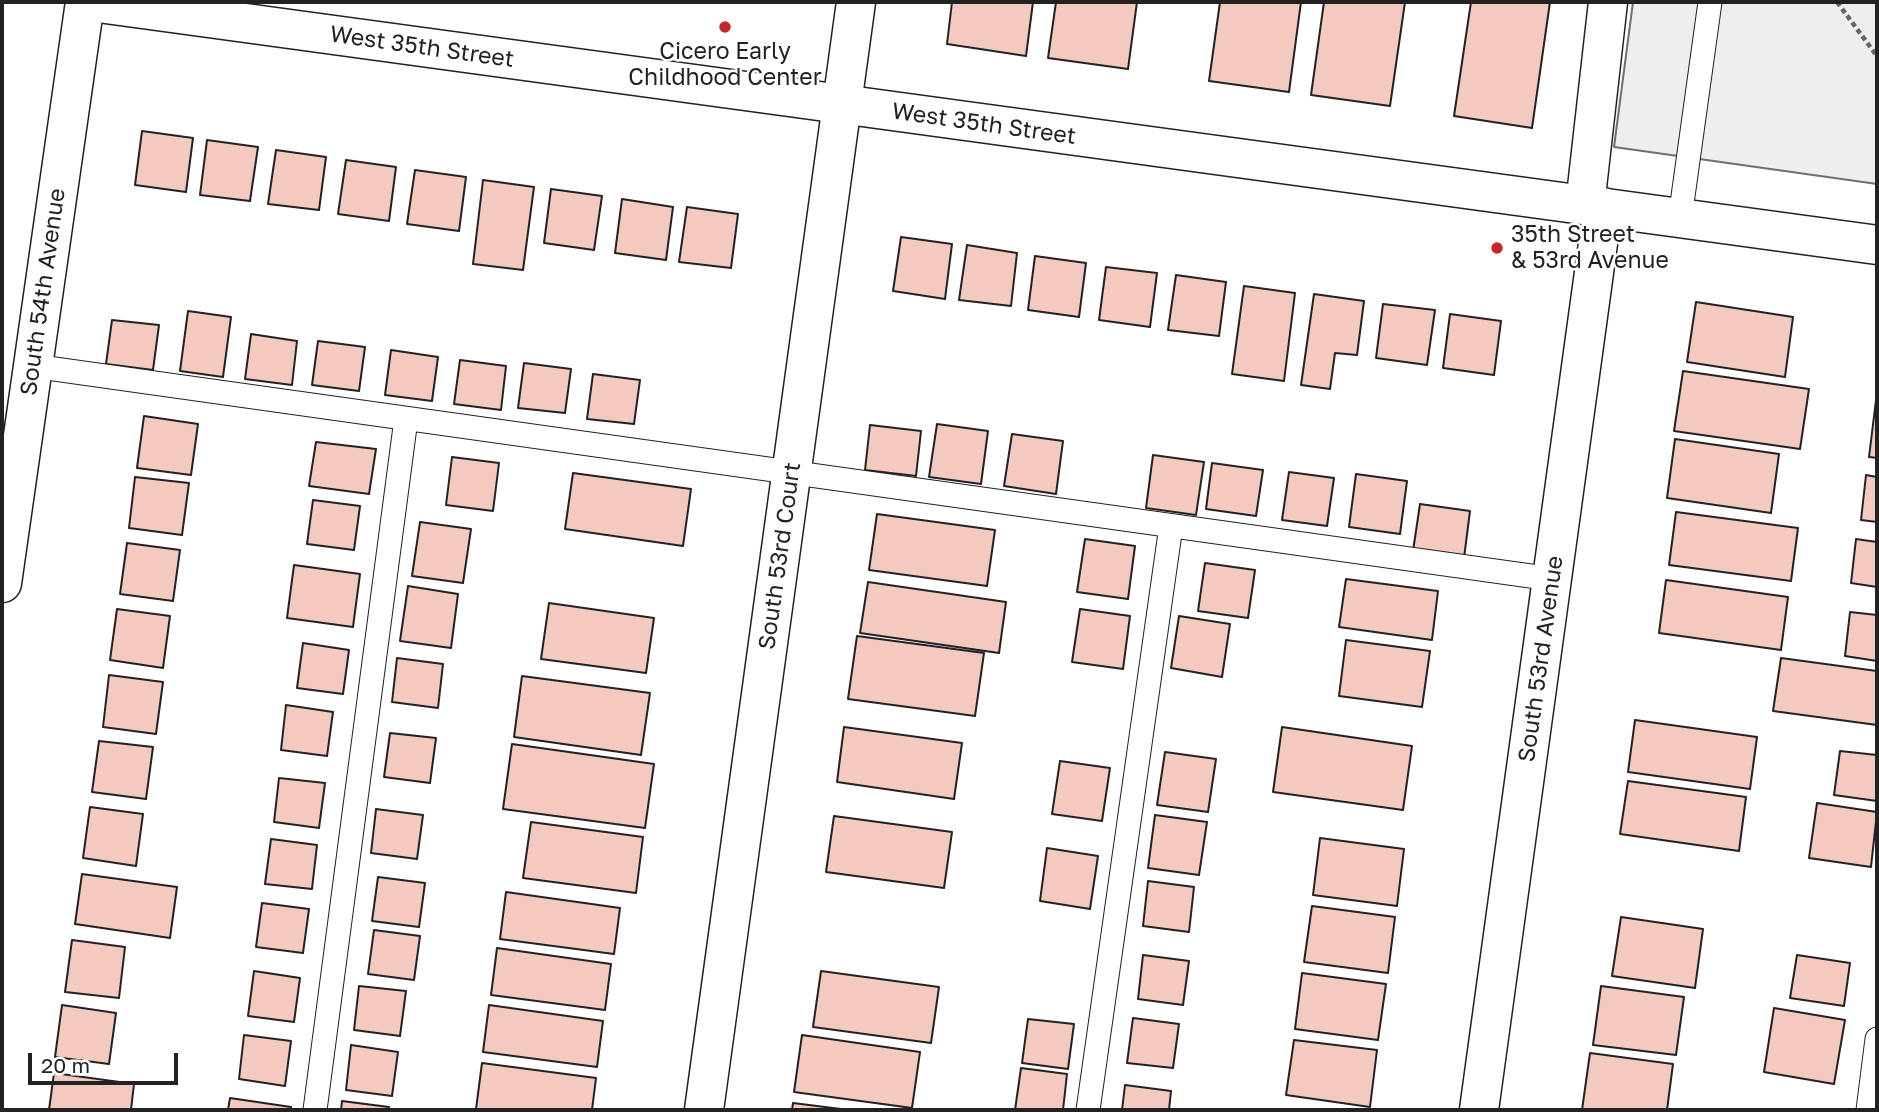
<!DOCTYPE html>
<style>
body{margin:0}
#map{position:relative;width:1879px;height:1112px;overflow:hidden;background:#fff;font-family:"Golos Text",sans-serif}
canvas{display:block}
.frame{position:absolute;inset:0;border:4px solid #222;pointer-events:none}
.scale{position:absolute;left:28px;top:1053px;width:150px;height:32px;box-sizing:border-box;border:4px solid #222;border-top:0;padding-left:9px;font-size:21px;line-height:24px;white-space:nowrap;color:#222;-webkit-text-stroke:5px #fff;paint-order:stroke}
</style>
<div id="map">
<canvas width="1879" height="1112"></canvas>
<div class="frame"></div>
<div class="scale">20 m</div>
</div>
<script>
const ctx = document.querySelector('canvas').getContext('2d');
ctx.lineJoin = 'round';
function fill(path, color) { ctx.fillStyle = color; ctx.fill(path, 'evenodd'); }
function trace(path, color, width, dash) { ctx.strokeStyle = color; ctx.lineWidth = width; ctx.lineCap = dash ? 'butt' : 'round'; ctx.setLineDash(dash || []); ctx.stroke(path); }
function write(font, color, halo, rows, align = 'center') {
  ctx.font = font + ' "Golos Text",sans-serif'; ctx.lineWidth = 5; ctx.setLineDash([]); ctx.textBaseline = 'middle'; ctx.strokeStyle = halo; ctx.fillStyle = color; for (const [text, x, y, turn = 0] of rows) {
    ctx.save(); ctx.translate(x, y); ctx.rotate((+turn || 0) * Math.PI / 180); ctx.textAlign = isNaN(turn) ? turn : align; if (halo) ctx.strokeText(text, 0, 0); ctx.fillText(text, 0, 0); ctx.restore();
  }
}
const green = new Path2D(`
 M 1633,2 L 1877,2 L 1877,184 L 1614,147 Z`);
fill(green, '#eee');
trace(green, '#6f6f6f', 2);
const building = new Path2D(`
 M 952,2 L 1033,2 L 1026,56 L 947,44 Z
 M 1056,2 L 1137,2 L 1128,69 L 1048,58 Z
 M 1220,2 L 1301,2 L 1289,92 L 1209,81 Z
 M 1324,2 L 1405,2 L 1390,106 L 1311,95 Z
 M 1471,2 L 1550,2 L 1532,128 L 1454,116 Z
 M 142,131 L 193,138 L 186,192 L 135,185 Z
 M 207,140 L 258,147 L 250,201 L 200,195 Z
 M 276,150 L 326,157 L 319,210 L 268,204 Z
 M 346,160 L 396,167 L 389,221 L 338,214 Z
 M 415,170 L 466,177 L 459,231 L 407,224 Z
 M 483,180 L 534,187 L 523,270 L 473,264 Z
 M 551,189 L 602,196 L 594,250 L 544,243 Z
 M 622,199 L 673,207 L 666,260 L 615,253 Z
 M 687,207 L 738,214 L 731,268 L 679,262 Z
 M 901,237 L 952,244 L 945,299 L 893,291 Z
 M 967,245 L 1017,253 L 1011,306 L 959,300 Z
 M 1035,256 L 1086,263 L 1079,317 L 1028,310 Z
 M 1106,267 L 1157,273 L 1150,327 L 1099,320 Z
 M 1176,275 L 1226,282 L 1219,336 L 1168,330 Z
 M 1244,286 L 1295,293 L 1284,381 L 1232,374 Z
 M 1314,294 L 1364,301 L 1357,355 L 1335,353 L 1330,389 L 1301,385 Z
 M 1696,302 L 1793,317 L 1785,377 L 1687,362 Z
 M 1383,304 L 1435,310 L 1427,365 L 1376,358 Z
 M 188,311 L 231,317 L 223,377 L 180,371 Z
 M 1450,314 L 1501,321 L 1494,375 L 1443,368 Z
 M 112,320 L 159,325 L 153,370 L 106,364 Z
 M 251,334 L 297,341 L 292,385 L 245,379 Z
 M 318,341 L 365,347 L 359,391 L 312,385 Z
 M 391,350 L 438,357 L 432,401 L 385,395 Z
 M 460,360 L 506,366 L 501,410 L 454,404 Z
 M 524,363 L 571,369 L 565,413 L 518,408 Z
 M 1683,371 L 1809,389 L 1800,449 L 1674,431 Z
 M 593,374 L 640,380 L 634,424 L 587,419 Z
 M 1876,400 L 1877,400 L 1877,458 L 1869,457 Z
 M 144,416 L 198,424 L 191,475 L 137,468 Z
 M 937,424 L 988,431 L 981,484 L 929,477 Z
 M 870,425 L 921,431 L 916,476 L 865,470 Z
 M 1012,434 L 1063,441 L 1056,494 L 1004,486 Z
 M 1675,439 L 1779,454 L 1771,513 L 1667,498 Z
 M 316,442 L 376,449 L 369,494 L 309,486 Z
 M 1153,455 L 1204,462 L 1196,515 L 1146,508 Z
 M 452,457 L 499,463 L 493,511 L 446,505 Z
 M 1212,463 L 1263,470 L 1256,516 L 1206,509 Z
 M 1289,472 L 1334,478 L 1327,526 L 1282,520 Z
 M 573,473 L 691,489 L 683,546 L 565,529 Z
 M 1356,474 L 1407,481 L 1400,534 L 1349,527 Z
 M 1866,475 L 1877,477 L 1877,522 L 1861,520 Z
 M 135,477 L 189,483 L 182,535 L 129,528 Z
 M 313,500 L 360,506 L 354,550 L 307,544 Z
 M 1420,504 L 1470,511 L 1464,558 L 1413,551 Z
 M 1676,512 L 1798,528 L 1791,581 L 1669,565 Z
 M 877,514 L 995,530 L 987,586 L 869,570 Z
 M 420,522 L 471,529 L 463,583 L 412,576 Z
 M 1085,539 L 1135,546 L 1128,599 L 1077,592 Z
 M 1856,539 L 1877,542 L 1877,587 L 1851,583 Z
 M 127,543 L 180,550 L 173,601 L 120,594 Z
 M 1205,563 L 1255,570 L 1248,618 L 1198,611 Z
 M 294,565 L 360,574 L 353,627 L 287,618 Z
 M 1346,579 L 1438,591 L 1432,640 L 1339,627 Z
 M 1666,580 L 1788,597 L 1781,650 L 1659,633 Z
 M 868,582 L 1006,602 L 999,653 L 860,633 Z
 M 408,586 L 458,594 L 451,648 L 400,641 Z
 M 549,603 L 654,618 L 646,673 L 541,659 Z
 M 117,609 L 170,616 L 163,668 L 110,660 Z
 M 1080,609 L 1130,616 L 1123,669 L 1072,662 Z
 M 1850,612 L 1877,615 L 1877,661 L 1845,656 Z
 M 1179,616 L 1230,624 L 1222,677 L 1171,668 Z
 M 857,636 L 984,653 L 975,716 L 848,699 Z
 M 1346,640 L 1430,651 L 1422,707 L 1339,696 Z
 M 303,643 L 349,650 L 343,694 L 297,688 Z
 M 397,658 L 443,664 L 438,708 L 392,702 Z
 M 1781,658 L 1877,671 L 1877,725 L 1773,711 Z
 M 109,675 L 163,682 L 156,734 L 103,727 Z
 M 522,676 L 650,693 L 641,755 L 514,737 Z
 M 286,705 L 333,712 L 327,756 L 281,750 Z
 M 1635,720 L 1757,737 L 1750,789 L 1628,772 Z
 M 844,727 L 962,743 L 954,799 L 837,782 Z
 M 1282,727 L 1412,746 L 1403,810 L 1273,792 Z
 M 390,733 L 436,738 L 430,783 L 384,777 Z
 M 99,741 L 153,747 L 146,799 L 92,792 Z
 M 512,744 L 654,764 L 645,828 L 503,809 Z
 M 1840,751 L 1877,755 L 1877,801 L 1834,795 Z
 M 1165,752 L 1216,759 L 1208,812 L 1157,805 Z
 M 1060,761 L 1110,768 L 1102,821 L 1052,814 Z
 M 279,778 L 325,783 L 319,828 L 274,822 Z
 M 1628,781 L 1746,797 L 1739,851 L 1620,834 Z
 M 1817,803 L 1877,812 L 1871,867 L 1809,858 Z
 M 90,807 L 143,814 L 136,866 L 83,858 Z
 M 376,809 L 423,815 L 417,859 L 371,853 Z
 M 1155,815 L 1207,822 L 1199,875 L 1148,868 Z
 M 834,816 L 952,832 L 944,888 L 826,872 Z
 M 531,822 L 643,837 L 636,893 L 523,878 Z
 M 1320,838 L 1404,849 L 1397,906 L 1313,895 Z
 M 271,839 L 317,845 L 312,889 L 265,884 Z
 M 1047,848 L 1098,856 L 1090,909 L 1040,901 Z
 M 82,874 L 177,887 L 170,938 L 75,924 Z
 M 378,877 L 425,883 L 419,927 L 372,921 Z
 M 1148,881 L 1194,887 L 1189,932 L 1143,926 Z
 M 506,892 L 620,908 L 614,954 L 500,939 Z
 M 262,903 L 309,909 L 303,953 L 256,947 Z
 M 1312,906 L 1395,917 L 1388,973 L 1304,962 Z
 M 1621,917 L 1703,929 L 1695,988 L 1612,976 Z
 M 374,930 L 420,936 L 414,980 L 368,974 Z
 M 72,940 L 125,947 L 119,998 L 65,992 Z
 M 497,948 L 611,964 L 605,1010 L 491,995 Z
 M 1143,955 L 1189,961 L 1183,1005 L 1138,999 Z
 M 1797,955 L 1850,963 L 1844,1006 L 1790,998 Z
 M 254,971 L 300,978 L 294,1022 L 248,1016 Z
 M 821,971 L 939,987 L 931,1043 L 813,1027 Z
 M 1302,973 L 1386,984 L 1378,1040 L 1295,1029 Z
 M 359,986 L 406,991 L 400,1036 L 354,1030 Z
 M 1601,986 L 1684,997 L 1676,1055 L 1593,1045 Z
 M 62,1005 L 116,1013 L 109,1064 L 55,1057 Z
 M 489,1005 L 603,1021 L 597,1067 L 483,1052 Z
 M 1774,1008 L 1845,1020 L 1834,1084 L 1764,1072 Z
 M 1133,1018 L 1179,1024 L 1173,1068 L 1127,1063 Z
 M 1028,1019 L 1074,1024 L 1068,1069 L 1022,1063 Z
 M 244,1035 L 291,1041 L 285,1086 L 239,1079 Z
 M 802,1035 L 920,1052 L 912,1108 L 794,1092 Z
 M 1294,1040 L 1377,1050 L 1370,1107 L 1286,1095 Z
 M 351,1045 L 398,1052 L 392,1096 L 346,1090 Z
 M 1590,1053 L 1673,1064 L 1667,1110 L 1582,1110 Z
 M 482,1063 L 596,1078 L 592,1110 L 476,1109 Z
 M 1021,1068 L 1067,1074 L 1063,1110 L 1015,1110 Z
 M 54,1073 L 134,1084 L 131,1110 L 49,1110 Z
 M 1125,1085 L 1171,1091 L 1169,1110 L 1122,1110 Z
 M 230,1098 L 291,1107 L 291,1110 L 228,1110 Z
 M 342,1101 L 389,1107 L 388,1110 L 341,1110 Z
 M 793,1103 L 849,1110 L 792,1110 Z`);
fill(building, '#f3c9c0');
trace(building, '#222', 2);
const lane = new Path2D(`
 M 1680,218 L 1710,2
 M 33,366 L 1552,579
 M 315,1110 L 406,419
 M 1088,1110 L 1171,526
 M 1868,1110 L 1877,1039`);
const street = new Path2D(`
 M 1585,205 L 1608,2
 M 2,583 L 85,2
 M 704,1110 L 856,2
 M 1479,1110 L 1603,207`);
const secondary = new Path2D(`
 M 91,2 L 1877,245`);
trace(lane, '#222', 25);
trace(street, '#222', 41);
trace(secondary, '#222', 41);
trace(new Path2D(`
 M 1837,2 L 1877,56`), '#646464', 4.5, [5, 3.5]);
trace(lane, '#fff', 23);
trace(street, '#fff', 38);
trace(secondary, '#fff', 38);
for (const [x, y, r, color] of [
 [725,27,7,"#c62828"],
 [1497,248,7,"#c62828"]
]) { const dot = new Path2D(); dot.arc(x, y, r, 0, 2 * Math.PI); ctx.fillStyle = color; ctx.fill(dot); trace(dot, '#fff', 2.5); }
write('23px', '#222', '#fff', [
 ["West 35th Street",422,47,8],
 ["West 35th Street",984,124,8],
 ["South 54th Avenue",43,292,-82],
 ["South 53rd Court",780,556,-82],
 ["South 53rd Avenue",1541,659,-82]
]);
write('23px', '#222', '#fff', [
 ["Cicero Early",725,52],
 ["Childhood Center",725,78],
 ["35th Street",1511,235,"left"],
 ["& 53rd Avenue",1511,261,"left"]
]);
</script>
